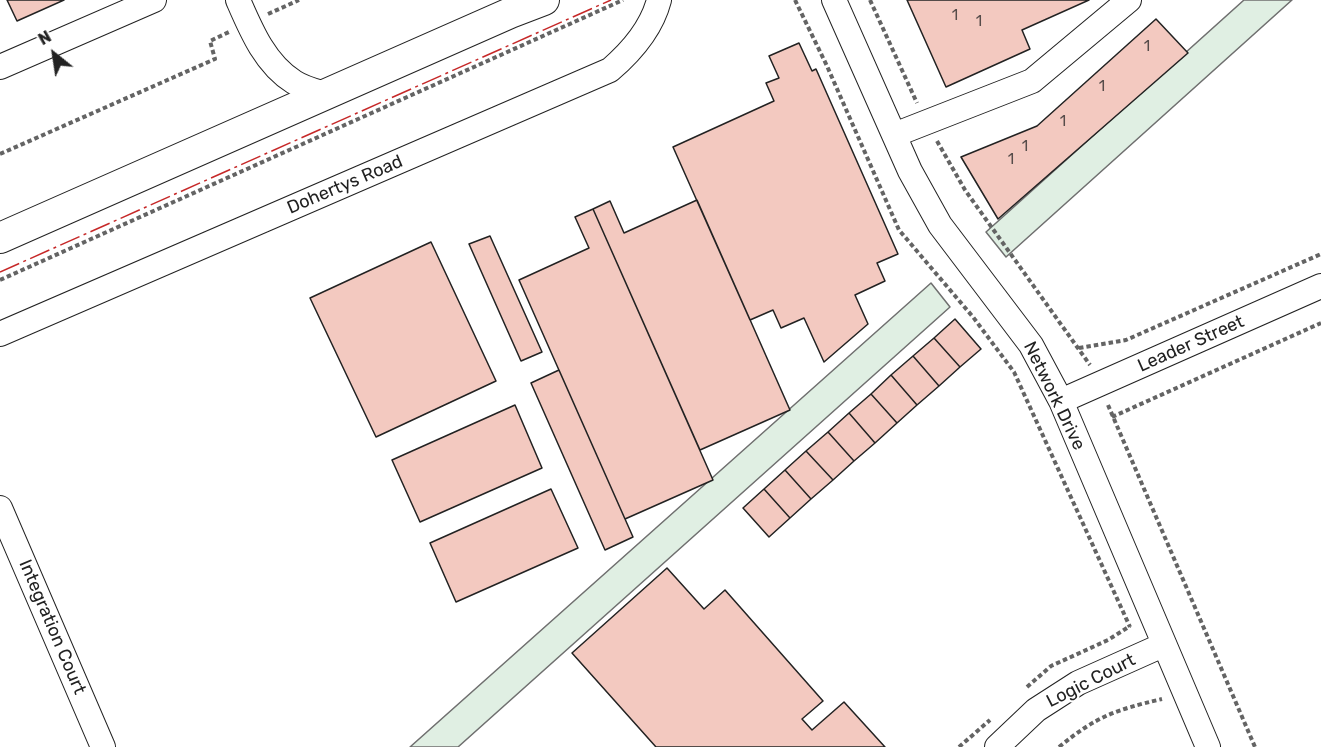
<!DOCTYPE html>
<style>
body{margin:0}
#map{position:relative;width:1321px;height:747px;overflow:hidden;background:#fff;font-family:Rubik,sans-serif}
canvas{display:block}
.north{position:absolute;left:24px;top:24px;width:60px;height:60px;-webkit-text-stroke:4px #fff;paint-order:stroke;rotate:330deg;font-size:16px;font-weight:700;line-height:24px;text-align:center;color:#222}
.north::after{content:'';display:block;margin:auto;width:21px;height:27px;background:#222;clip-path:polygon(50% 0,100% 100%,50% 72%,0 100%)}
</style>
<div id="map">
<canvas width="1321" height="747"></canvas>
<div class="north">N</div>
</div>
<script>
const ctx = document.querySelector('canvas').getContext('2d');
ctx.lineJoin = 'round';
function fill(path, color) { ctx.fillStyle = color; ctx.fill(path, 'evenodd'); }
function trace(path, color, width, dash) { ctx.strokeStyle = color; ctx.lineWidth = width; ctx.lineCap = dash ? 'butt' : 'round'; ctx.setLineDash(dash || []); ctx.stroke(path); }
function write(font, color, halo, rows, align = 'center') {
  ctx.font = font + ' Rubik,sans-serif'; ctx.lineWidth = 4.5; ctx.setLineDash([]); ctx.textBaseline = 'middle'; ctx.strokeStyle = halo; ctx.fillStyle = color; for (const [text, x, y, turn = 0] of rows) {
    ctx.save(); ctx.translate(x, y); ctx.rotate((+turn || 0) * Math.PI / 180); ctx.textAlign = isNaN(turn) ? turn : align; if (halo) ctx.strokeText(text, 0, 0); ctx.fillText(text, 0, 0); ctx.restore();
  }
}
const green = new Path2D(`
 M 1244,0 L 1292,0 L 1006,257 L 986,232 Z
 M 931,283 L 950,307 L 458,747 L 410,747 Z`);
fill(green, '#e0efe3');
trace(green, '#6f6f6f', 1.5);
const building = new Path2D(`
 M 7,0 L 64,0 L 17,21 Z
 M 907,0 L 1089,0 L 1022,30 L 1030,49 L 946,87 Z
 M 1156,19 L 1188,53 L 998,219 L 961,157 L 1037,126 Z
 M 799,43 L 812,71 L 816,69 L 898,254 L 877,263 L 885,281 L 855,295 L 868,324 L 824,362 L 804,318 L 781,328 L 773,310 L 750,320 L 673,147 L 774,101 L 766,83 L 779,78 L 769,56 Z
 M 697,200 L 790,410 L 700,450 L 593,209 L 610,201 L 624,233 Z
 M 593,209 L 713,480 L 625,519 L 519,280 L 589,248 L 575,217 Z
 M 490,236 L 542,352 L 521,361 L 469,244 Z
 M 431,242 L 496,381 L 376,437 L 310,298 Z
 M 955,319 L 981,349 L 960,367 L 934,338 Z
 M 934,338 L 960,367 L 939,386 L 913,356 Z
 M 913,356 L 939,386 L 917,405 L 891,375 Z
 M 559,370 L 633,537 L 605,550 L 531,383 Z
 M 891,375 L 917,405 L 897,423 L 871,394 Z
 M 871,394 L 897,423 L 875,443 L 849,413 Z
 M 515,405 L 542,468 L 420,522 L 392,460 Z
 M 849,413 L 875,443 L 854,461 L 828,432 Z
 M 828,432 L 854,461 L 833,480 L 806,451 Z
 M 806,451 L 833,480 L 811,499 L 785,470 Z
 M 785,470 L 811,499 L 790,518 L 764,489 Z
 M 551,489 L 578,548 L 456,602 L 430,543 Z
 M 764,489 L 790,518 L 769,537 L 743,508 Z
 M 667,568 L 704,609 L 725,590 L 823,701 L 802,719 L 812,730 L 844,702 L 885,747 L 656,747 L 572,653 Z`);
fill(building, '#f3c9c0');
trace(building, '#222', 1.5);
const minor = new Path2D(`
 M 238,0 C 251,30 265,64 294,82 C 303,88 315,91 325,94
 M 834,0 L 910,171 L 940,225 L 1031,345 L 1061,401 L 1208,747
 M 0,67 L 154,0
 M 894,135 L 1032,81 L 1129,0
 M 0,334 L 610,70 C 631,52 652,27 659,0
 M 1061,401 L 1321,286
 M 0,508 L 103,747
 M 997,747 L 1036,710 L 1078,683 L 1163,645`);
const major = new Path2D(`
 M 0,238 L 510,13 L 544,0`);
trace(minor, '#222', 26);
trace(major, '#222', 32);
trace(new Path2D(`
 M 795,0 L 827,66 L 899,230 L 973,317 L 1014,372 L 1130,627
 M 870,0 L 917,103
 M 268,14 L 299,0
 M 937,141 L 965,190 L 1090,365
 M 0,154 L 215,59 L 210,41 L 229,32
 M 0,280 L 623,0
 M 1079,348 L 1126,340 L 1321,254
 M 1108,405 L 1255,747
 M 1112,417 L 1321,323
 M 1027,687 L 1051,666 L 1108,640 L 1130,626
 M 959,747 L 990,720
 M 1059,747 C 1097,716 1115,710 1162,699`), '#646464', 4, [4.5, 3]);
trace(minor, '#fff', 24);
trace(major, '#fff', 30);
trace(new Path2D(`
 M 0,272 L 611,0`), '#c62828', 1.5, [21, 4.5, 3, 4.5]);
write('15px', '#564c4a', null, [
 ["1",955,16],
 ["1",979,22],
 ["1",1147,47],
 ["1",1102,87],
 ["1",1063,122],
 ["1",1025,147],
 ["1",1011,160]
]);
write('18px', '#222', '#fff', [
 ["Dohertys Road",345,185,-23],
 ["Leader Street",1191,344,-24],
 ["Network Drive",1054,396,64],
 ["Integration Court",52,627,67],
 ["Logic Court",1091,681,-27]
]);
</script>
